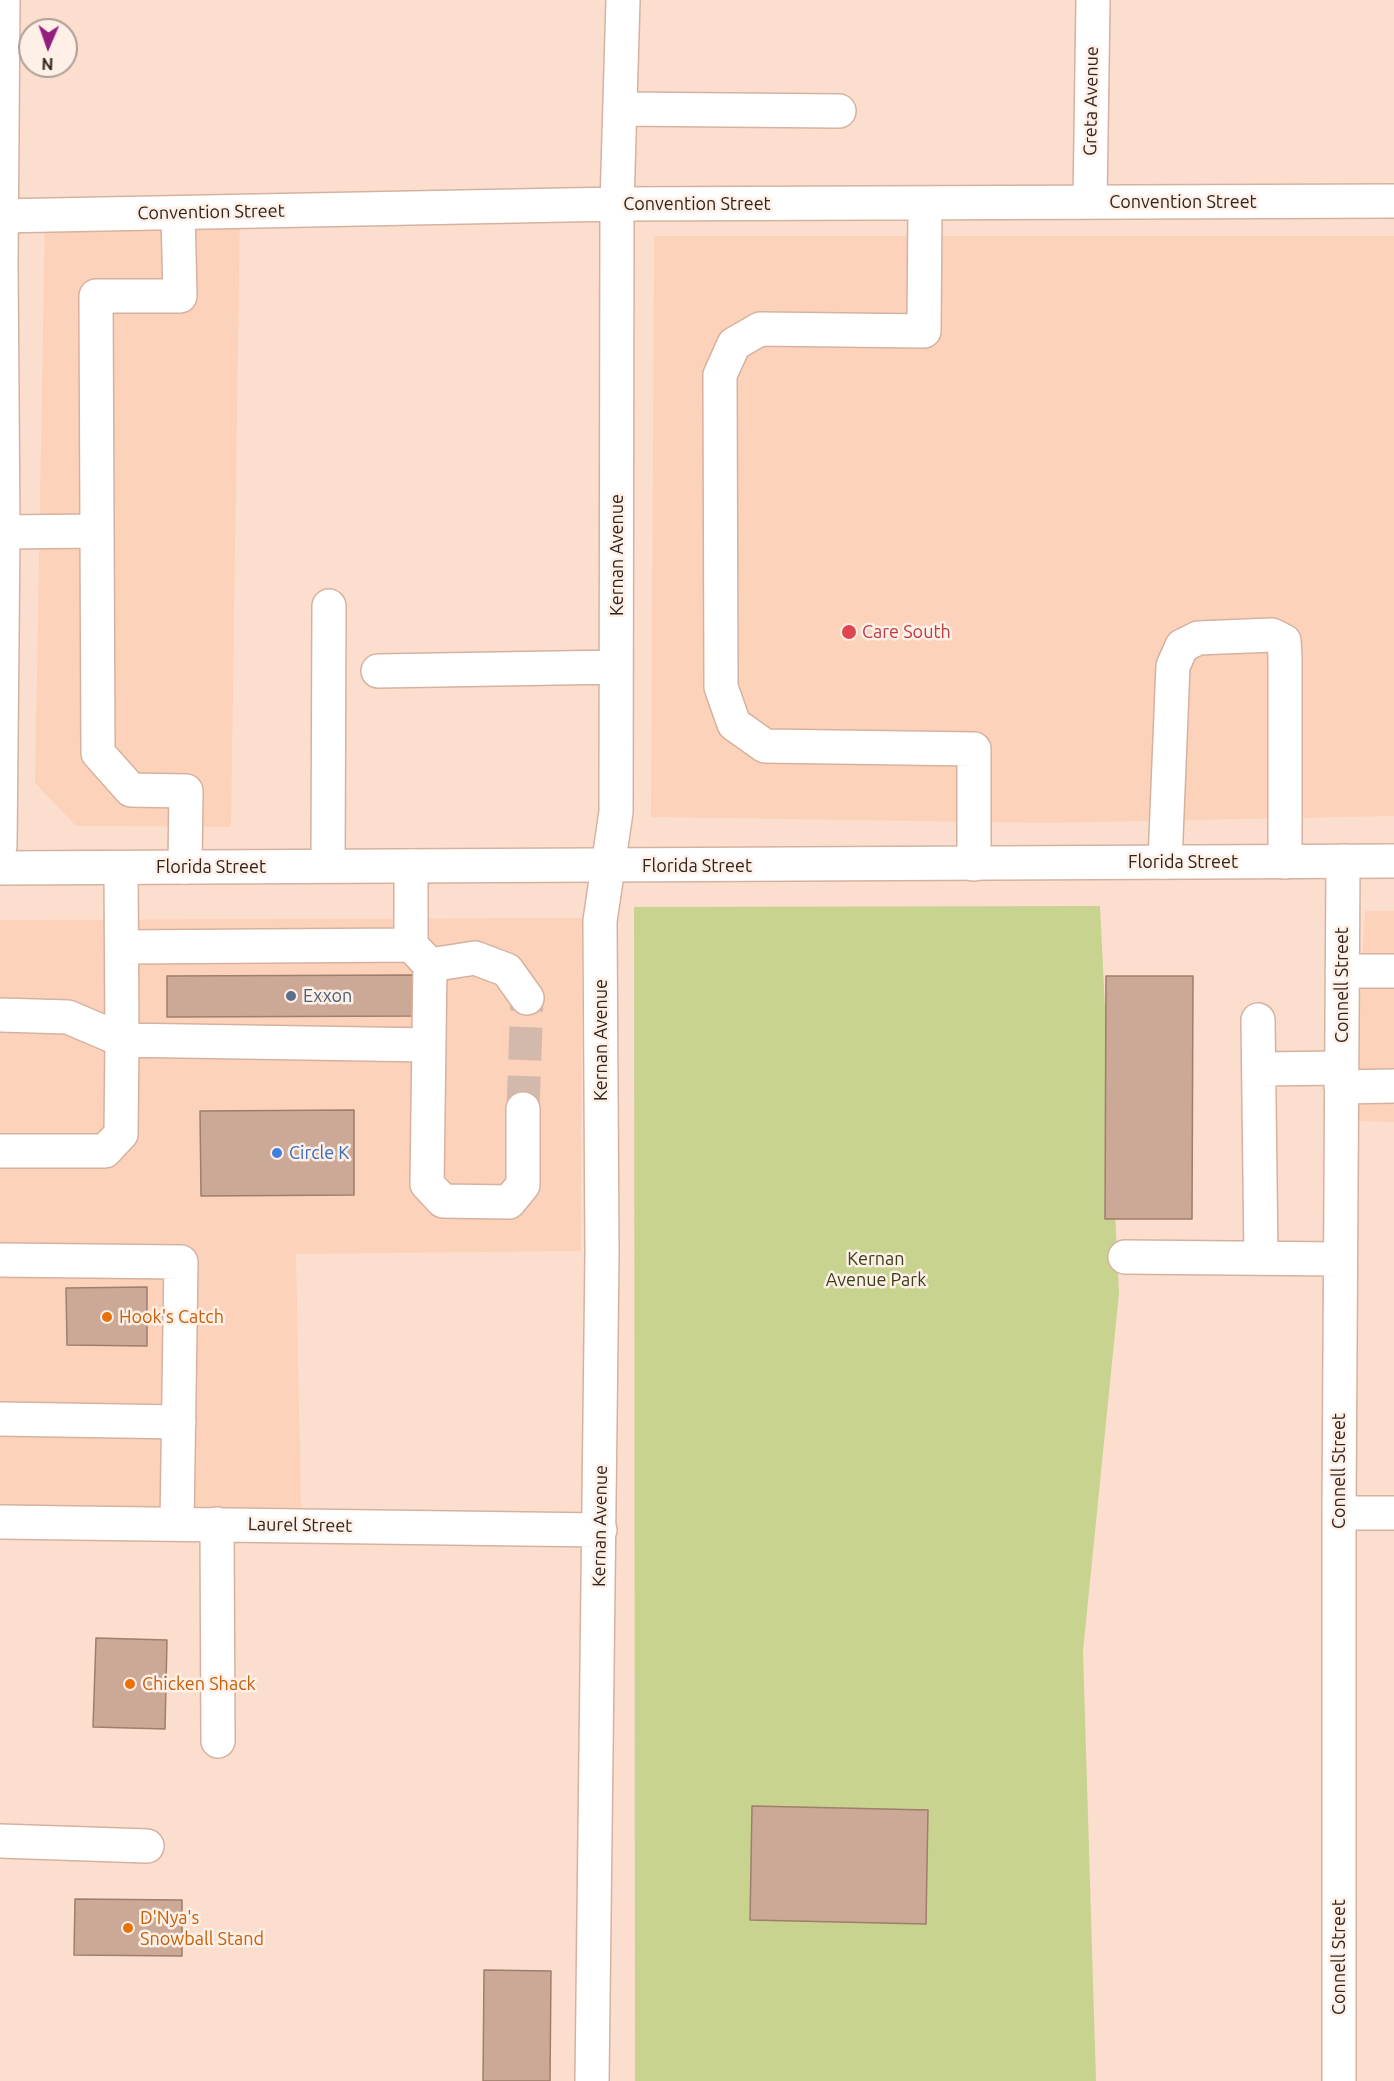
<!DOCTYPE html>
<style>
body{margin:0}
#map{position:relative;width:1394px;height:2081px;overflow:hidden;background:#fcdecf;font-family:Ubuntu,sans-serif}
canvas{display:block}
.north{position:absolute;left:18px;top:18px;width:60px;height:60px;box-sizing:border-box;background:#feefe7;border:2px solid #ac9e96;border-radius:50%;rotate:182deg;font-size:16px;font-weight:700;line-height:24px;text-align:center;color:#31241d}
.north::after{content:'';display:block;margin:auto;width:21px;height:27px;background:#931f7d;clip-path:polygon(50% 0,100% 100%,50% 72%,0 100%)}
</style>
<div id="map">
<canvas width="1394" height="2081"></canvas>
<div class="north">N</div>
</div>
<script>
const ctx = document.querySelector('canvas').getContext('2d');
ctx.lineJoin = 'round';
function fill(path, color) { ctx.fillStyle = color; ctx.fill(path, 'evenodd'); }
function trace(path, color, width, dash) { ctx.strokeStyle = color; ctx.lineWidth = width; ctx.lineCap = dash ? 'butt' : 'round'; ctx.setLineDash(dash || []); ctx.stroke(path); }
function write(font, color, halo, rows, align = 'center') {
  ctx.font = font + ' Ubuntu,sans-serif'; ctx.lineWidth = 5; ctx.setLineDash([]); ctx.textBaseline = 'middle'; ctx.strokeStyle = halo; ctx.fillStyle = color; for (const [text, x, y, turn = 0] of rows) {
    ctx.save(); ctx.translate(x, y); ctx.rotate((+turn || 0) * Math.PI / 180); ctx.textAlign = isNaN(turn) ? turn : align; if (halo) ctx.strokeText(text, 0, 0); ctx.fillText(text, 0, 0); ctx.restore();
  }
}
fill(new Path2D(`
 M 240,212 L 231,827 L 76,826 L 35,783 L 45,216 Z
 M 654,236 L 1394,236 L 1394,816 L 1043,823 L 651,817 Z
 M 1365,911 L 1394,911 L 1394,1122 L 1353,1121 Z
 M 582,918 L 581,1251 L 296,1254 L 301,1509 L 0,1507 L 0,920 Z`), '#fdd2bb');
fill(new Path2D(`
 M 1100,906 L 1119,1293 L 1083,1651 L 1096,2081 L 635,2081 L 634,907 Z`), '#c8d390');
const building = new Path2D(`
 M 414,975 L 415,1016 L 167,1017 L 167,976 Z
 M 1106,976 L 1193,976 L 1192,1219 L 1105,1219 Z
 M 354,1110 L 354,1195 L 201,1196 L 200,1111 Z
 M 147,1287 L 147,1346 L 67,1345 L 66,1288 Z
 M 96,1638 L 167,1640 L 165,1729 L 93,1727 Z
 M 752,1806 L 928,1810 L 926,1924 L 750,1920 Z
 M 75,1899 L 182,1900 L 182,1956 L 74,1955 Z
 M 484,1970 L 551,1971 L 550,2081 L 483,2081 Z`);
fill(building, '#cca997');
trace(building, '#9e7e6c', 1.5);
trace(new Path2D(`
 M 523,1109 L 527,998`), '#d3b9ab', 33, [33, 16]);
const minor = new Path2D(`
 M 620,109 L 839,111
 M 1090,202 L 1093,0
 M 925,203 L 924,331 L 760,329 L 734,344 L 720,375 L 721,687 L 734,724 L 765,746 L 974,749 L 974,864
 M 178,213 L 180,296 L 96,296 L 98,753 L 131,790 L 186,791 L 185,867
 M 0,216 L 617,204 L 1394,201
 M 3,532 L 97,531
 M 378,671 L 616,667
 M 1165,862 L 1173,666 L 1182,646 L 1198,638 L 1272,635 L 1284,641 L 1285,657 L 1285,862
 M 328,866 L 329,606
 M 411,866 L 411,945 L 430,965 L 427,1184 L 443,1201 L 509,1202 L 523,1185 L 523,1109
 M 121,868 L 122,1040 L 429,1045
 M 122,947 L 411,945
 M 430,965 L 475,958 L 507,970 L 527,998
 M 1342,971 L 1394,971
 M 0,1015 L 68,1017 L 122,1040 L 121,1134 L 105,1151 L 0,1151
 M 1258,1020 L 1261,1258
 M 1259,1069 L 1341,1068
 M 1341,1087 L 1394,1086
 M 1125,1257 L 1340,1259
 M 0,1260 L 181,1262 L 177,1524
 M 0,1419 L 179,1422
 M 1339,1513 L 1394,1513
 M 0,1522 L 600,1530
 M 217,1524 L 218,1741
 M 0,1841 L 147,1846
 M 592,2081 L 602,1254 L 600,921 L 616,812 L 617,204 L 623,0
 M 1339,2081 L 1339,1513 L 1343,861`);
const major = new Path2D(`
 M 0,846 L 3,532 L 1,262 L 3,0
 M 0,868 L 1394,861`);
trace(minor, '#d5b2a0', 36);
trace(major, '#d5b2a0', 36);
trace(minor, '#fff', 33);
trace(major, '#fff', 33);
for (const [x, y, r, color] of [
 [849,632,8,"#e0444e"],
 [291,996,6,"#5c6f8a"],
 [277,1153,6,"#3f7fe0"],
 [107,1317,6,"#e8710a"],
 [130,1684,6,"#e8710a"],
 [128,1928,6,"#e8710a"]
]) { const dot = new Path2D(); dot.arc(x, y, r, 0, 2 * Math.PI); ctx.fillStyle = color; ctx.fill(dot); trace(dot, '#feefe7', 2); }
write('18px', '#31241d', '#feefe7', [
 ["Greta Avenue",1091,101,-89],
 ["Convention Street",1183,202],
 ["Convention Street",697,204],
 ["Convention Street",211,212,-1],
 ["Kernan Avenue",617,555,-90],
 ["Florida Street",1183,862],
 ["Florida Street",697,866],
 ["Florida Street",211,867],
 ["Connell Street",1342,985,-90],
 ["Kernan Avenue",601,1040,-90],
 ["Connell Street",1339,1471,-90],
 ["Laurel Street",300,1525,1],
 ["Kernan Avenue",600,1526,-89],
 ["Connell Street",1339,1957,-90]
]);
write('18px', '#be3a42', '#feefe7', [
 ["Care South",862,632]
], 'left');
write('18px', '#4e5e75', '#feefe7', [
 ["Exxon",303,996]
], 'left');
write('18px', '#366cbe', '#feefe7', [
 ["Circle K",289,1153]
], 'left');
write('18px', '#393f17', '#feefe7', [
 ["Kernan",876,1259],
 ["Avenue Park",876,1280]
]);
write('18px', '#c56008', '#feefe7', [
 ["Hook's Catch",119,1317],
 ["Chicken Shack",142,1684],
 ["D'Nya's",140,1918],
 ["Snowball Stand",140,1939]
], 'left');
</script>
